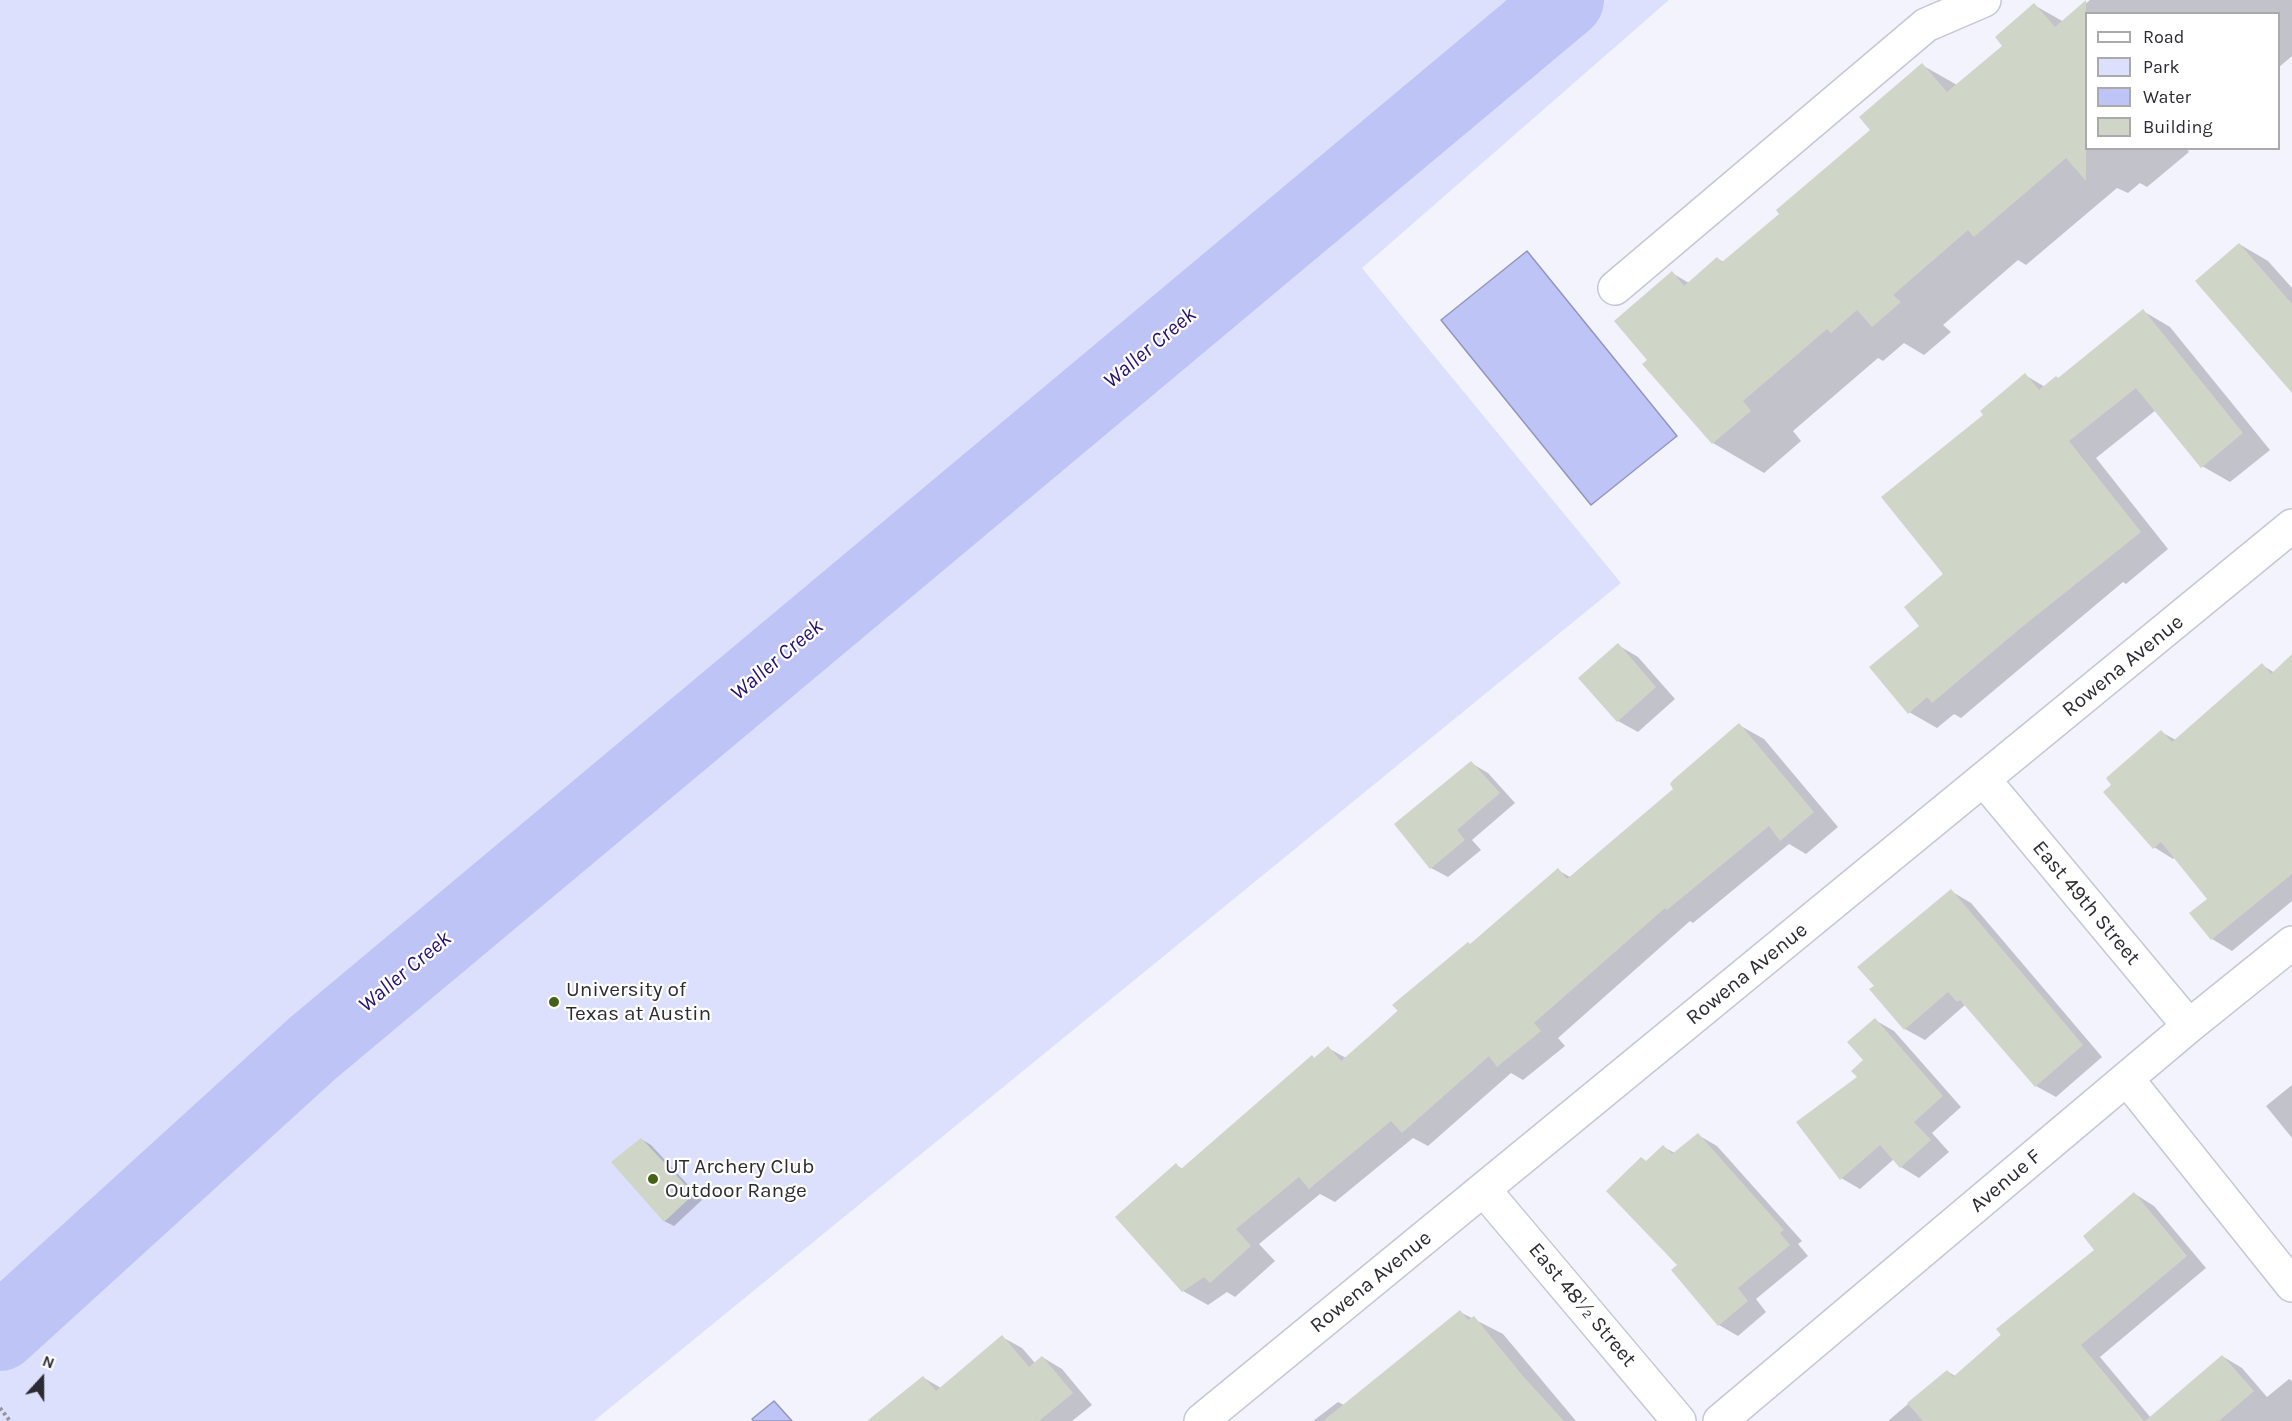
<!DOCTYPE html>
<meta charset="utf-8">
<style>
body{margin:0}
#map{position:relative;width:2292px;height:1421px;overflow:hidden;background:#f2f3fd;font-family:Karla,sans-serif}
canvas{display:block}
.legend{position:absolute;left:2085px;top:12px;width:195px;height:138px;box-sizing:border-box;background:#fff;border:2px solid #aaaaad;margin:0;padding:8px 10px;list-style:none;font-size:18px;color:#2b2b31}
.legend li{display:flex;align-items:center;gap:12px;height:30px}
.legend b{width:30px;border:2px solid #aaaaad}
.north{position:absolute;left:12px;top:1349px;width:60px;height:60px;-webkit-text-stroke:4px #fff;paint-order:stroke;rotate:21deg;font-size:16px;font-weight:700;line-height:24px;text-align:center;color:#2b2b31}
.north::after{content:'';display:block;margin:auto;width:21px;height:27px;background:#2b2b31;clip-path:polygon(50% 0,100% 100%,50% 72%,0 100%)}
</style>
<div id="map">
<canvas width="2292" height="1421"></canvas>
<ul class="legend">
<li><b style="height:8px;background:#fff"></b>Road</li>
<li><b style="height:16px;background:#dde0fc"></b>Park</li>
<li><b style="height:16px;background:#bfc4f7"></b>Water</li>
<li><b style="height:16px;background:#cfd6c8"></b>Building</li>
</ul>
<div class="north">N</div>
</div>
<script>
const ctx = document.querySelector('canvas').getContext('2d');
ctx.lineJoin = 'round';
function fill(path, color) { ctx.fillStyle = color; ctx.fill(path, 'evenodd'); }
function trace(path, color, width, dash) { ctx.strokeStyle = color; ctx.lineWidth = width; ctx.lineCap = dash ? 'butt' : 'round'; ctx.setLineDash(dash || []); ctx.stroke(path); }
function write(font, color, halo, rows, align = 'center') {
  ctx.font = font + ' Karla,sans-serif'; ctx.lineWidth = 4.5; ctx.setLineDash([]); ctx.textBaseline = 'middle'; ctx.strokeStyle = halo; ctx.fillStyle = color; for (const [text, x, y, turn = 0] of rows) {
    ctx.save(); ctx.translate(x, y); ctx.rotate((+turn || 0) * Math.PI / 180); ctx.textAlign = isNaN(turn) ? turn : align; if (halo) ctx.strokeText(text, 0, 0); ctx.fillText(text, 0, 0); ctx.restore();
  }
}
fill(new Path2D(`
 M 0,0 L 1669,0 L 1362,268 L 1621,583 L 594,1421 L 0,1421 Z`), '#dde0fc');
const water = new Path2D(`
 M 1527,251 L 1677,436 L 1591,505 L 1441,320 Z
 M 774,1401 L 792,1421 L 754,1421 L 752,1419 Z`);
fill(water, '#bfc4f7');
trace(water, '#9396bc', 1.5);
fill(new Path2D(`
 M 2090,0 L 2292,0 L 2292,56 L 2278,68 L 2278,14 L 2086,14 L 2086,148 L 2186,148 L 2189,152 L 2147,187 L 2140,183 L 2128,193 L 2117,188 L 2026,265 L 2018,260 L 1943,325 L 1951,332 L 1924,355 L 1904,343 L 1883,361 L 1878,358 L 1793,431 L 1801,441 L 1764,473 L 1713,443 L 1649,360 L 1672,273 L 1689,283 L 1718,259 L 1724,262 L 1781,214 L 1872,130 L 1922,65 L 1957,85 L 2004,46 L 2034,5 L 2064,22 Z
 M 2239,244 L 2268,261 L 2292,288 L 2292,390 Z
 M 2143,311 L 2170,327 L 2270,450 L 2230,482 L 2202,466 L 2156,410 L 2096,458 L 2168,549 L 2126,584 L 2123,582 L 1961,718 L 1954,714 L 1937,728 L 1909,712 L 1921,626 L 1946,574 L 1985,415 L 2025,375 L 2045,387 L 2059,380 Z
 M 1618,645 L 1638,657 L 1675,699 L 1638,732 L 1618,721 Z
 M 2262,665 L 2275,673 L 2292,667 L 2292,901 L 2232,951 L 2212,939 L 2191,914 L 2210,899 L 2175,857 L 2173,859 L 2154,847 L 2161,732 L 2176,740 Z
 M 1739,725 L 1764,739 L 1838,827 L 1806,854 L 1789,844 L 1693,923 L 1690,921 L 1558,1038 L 1565,1046 L 1523,1080 L 1511,1073 L 1428,1146 L 1413,1138 L 1335,1202 L 1320,1194 L 1259,1244 L 1275,1261 L 1235,1297 L 1227,1292 L 1208,1305 L 1183,1291 L 1176,1165 L 1183,1169 L 1328,1048 L 1346,1058 L 1470,945 L 1558,870 L 1570,877 L 1676,789 Z
 M 1471,763 L 1488,773 L 1515,803 L 1472,840 L 1481,850 L 1448,877 L 1431,868 Z
 M 1951,891 L 1971,903 L 2102,1057 L 2056,1097 L 2036,1086 L 1968,1007 L 1965,1005 L 1925,1040 L 1905,1029 L 1876,986 Z
 M 1875,1020 L 1894,1031 L 1961,1107 L 1932,1133 L 1949,1152 L 1919,1178 L 1901,1167 L 1894,1159 L 1860,1189 L 1841,1178 L 1859,1078 Z
 M 2292,1085 L 2292,1138 L 2266,1106 Z
 M 1698,1135 L 1717,1146 L 1802,1241 L 1798,1244 L 1808,1256 L 1756,1299 L 1766,1312 L 1738,1336 L 1719,1325 L 1679,1265 L 1647,1162 L 1663,1147 L 1675,1153 Z
 M 641,1139 L 651,1145 L 702,1200 L 674,1226 L 664,1221 Z
 M 2135,1194 L 2154,1206 L 2206,1268 L 2100,1357 L 2151,1418 L 2222,1356 L 2242,1368 L 2267,1397 L 2289,1379 L 2292,1381 L 2292,1421 L 1888,1421 L 1947,1371 L 1955,1376 L 2096,1250 Z
 M 1460,1312 L 1503,1334 L 1576,1421 L 1313,1421 L 1338,1402 L 1344,1405 Z
 M 1002,1337 L 1022,1348 L 1035,1363 L 1042,1357 L 1062,1369 L 1092,1405 L 1072,1421 L 894,1421 L 924,1378 L 941,1388 Z`), '#0003');
trace(new Path2D(`
 M 0,1333 L 313,1048 L 1566,0`), '#bfc4f7', 76);
fill(new Path2D(`
 M 2086,0 L 2086,181 L 2066,158 L 1974,237 L 1968,230 L 1893,295 L 1901,302 L 1872,327 L 1857,310 L 1831,333 L 1827,329 L 1743,401 L 1751,411 L 1712,444 L 1642,364 L 1647,360 L 1614,321 L 1672,271 L 1684,286 L 1717,257 L 1722,262 L 1779,214 L 1776,210 L 1870,130 L 1859,117 L 1922,63 L 1947,92 L 2002,46 L 1995,37 L 2034,3 L 2055,27 Z
 M 2239,243 L 2292,304 L 2292,393 L 2195,281 Z
 M 2143,309 L 2243,433 L 2201,468 L 2136,388 L 2069,441 L 2141,532 L 2022,627 L 1932,703 L 1927,697 L 1908,714 L 1869,667 L 1919,626 L 1904,607 L 1943,574 L 1881,497 L 1983,415 L 1980,411 L 2025,373 L 2039,390 L 2056,376 L 2058,378 Z
 M 1618,643 L 1656,687 L 1617,722 L 1578,678 Z
 M 2292,654 L 2292,874 L 2211,940 L 2189,913 L 2207,899 L 2161,842 L 2153,849 L 2103,792 L 2111,785 L 2106,778 L 2161,730 L 2172,742 L 2262,663 L 2271,674 Z
 M 1739,723 L 1814,812 L 1780,841 L 1769,826 L 1667,910 L 1665,908 L 1534,1023 L 1541,1031 L 1497,1067 L 1489,1056 L 1402,1133 L 1391,1121 L 1309,1189 L 1299,1177 L 1236,1229 L 1251,1246 L 1210,1283 L 1204,1277 L 1182,1292 L 1115,1217 L 1176,1163 L 1181,1169 L 1312,1055 L 1314,1058 L 1328,1046 L 1341,1061 L 1398,1011 L 1392,1005 L 1468,942 L 1470,944 L 1558,868 L 1567,879 L 1673,789 L 1670,784 L 1673,780 Z
 M 1471,761 L 1500,793 L 1457,830 L 1465,840 L 1430,869 L 1394,824 Z
 M 1951,889 L 2083,1045 L 2035,1087 L 1960,1000 L 1957,1002 L 1948,992 L 1904,1030 L 1869,989 L 1874,986 L 1857,967 Z
 M 1875,1018 L 1943,1096 L 1914,1122 L 1931,1140 L 1900,1168 L 1880,1145 L 1840,1180 L 1796,1122 L 1857,1077 L 1851,1071 L 1863,1060 L 1847,1042 Z
 M 1698,1133 L 1784,1230 L 1780,1233 L 1790,1245 L 1738,1288 L 1748,1301 L 1718,1326 L 1671,1270 L 1677,1265 L 1606,1191 L 1641,1157 L 1646,1161 L 1663,1145 L 1672,1154 Z
 M 641,1138 L 694,1194 L 664,1222 L 611,1162 Z
 M 2134,1192 L 2187,1256 L 2081,1345 L 2144,1421 L 1923,1421 L 1907,1403 L 1947,1370 L 1953,1377 L 2001,1335 L 1996,1329 L 2094,1250 L 2083,1236 Z
 M 1460,1310 L 1468,1320 L 1474,1316 L 1522,1375 L 1564,1421 L 1323,1421 Z
 M 1002,1335 L 1029,1367 L 1042,1356 L 1073,1393 L 1039,1421 L 867,1421 L 923,1376 L 936,1391 Z
 M 2222,1355 L 2254,1391 L 2219,1421 L 2145,1421 Z`), '#cfd6c8');
const minor = new Path2D(`
 M 1615,288 L 1926,25 L 1984,0
 M 1984,780 L 2189,1026
 M 2127,1079 L 2292,1285
 M 1484,1190 L 1679,1421
 M 1201,1421 L 2292,526
 M 1720,1421 L 2189,1026 L 2292,943`);
trace(minor, '#c5c7d6', 36);
trace(new Path2D(`
 M 0,1408 L 10,1421`), '#94959d', 4, [3, 3]);
trace(minor, '#fff', 33);
for (const [x, y, r, color] of [
 [554,1002,6,"#456316"],
 [653,1179,6,"#456316"]
]) { const dot = new Path2D(); dot.arc(x, y, r, 0, 2 * Math.PI); ctx.fillStyle = color; ctx.fill(dot); trace(dot, '#fff', 2); }
write('21px', '#2b2b31', '#fff', [
 ["Rowena Avenue",2123,666,-39],
 ["East 49th Street",2086,903,50],
 ["Rowena Avenue",1747,974,-39],
 ["Avenue F",2006,1181,-40],
 ["Rowena Avenue",1371,1282,-39],
 ["East 48½ Street",1582,1305,50]
]);
write('21px', '#2b2b31', '#fff', [
 ["University of",566,990],
 ["Texas at Austin",566,1014],
 ["UT Archery Club",665,1167],
 ["Outdoor Range",665,1191]
], 'left');
write('italic 22px', '#241171', '#fff', [
 ["Waller Creek",1150,348,-40],
 ["Waller Creek",777,660,-40],
 ["Waller Creek",405,972,-40]
]);
</script>
